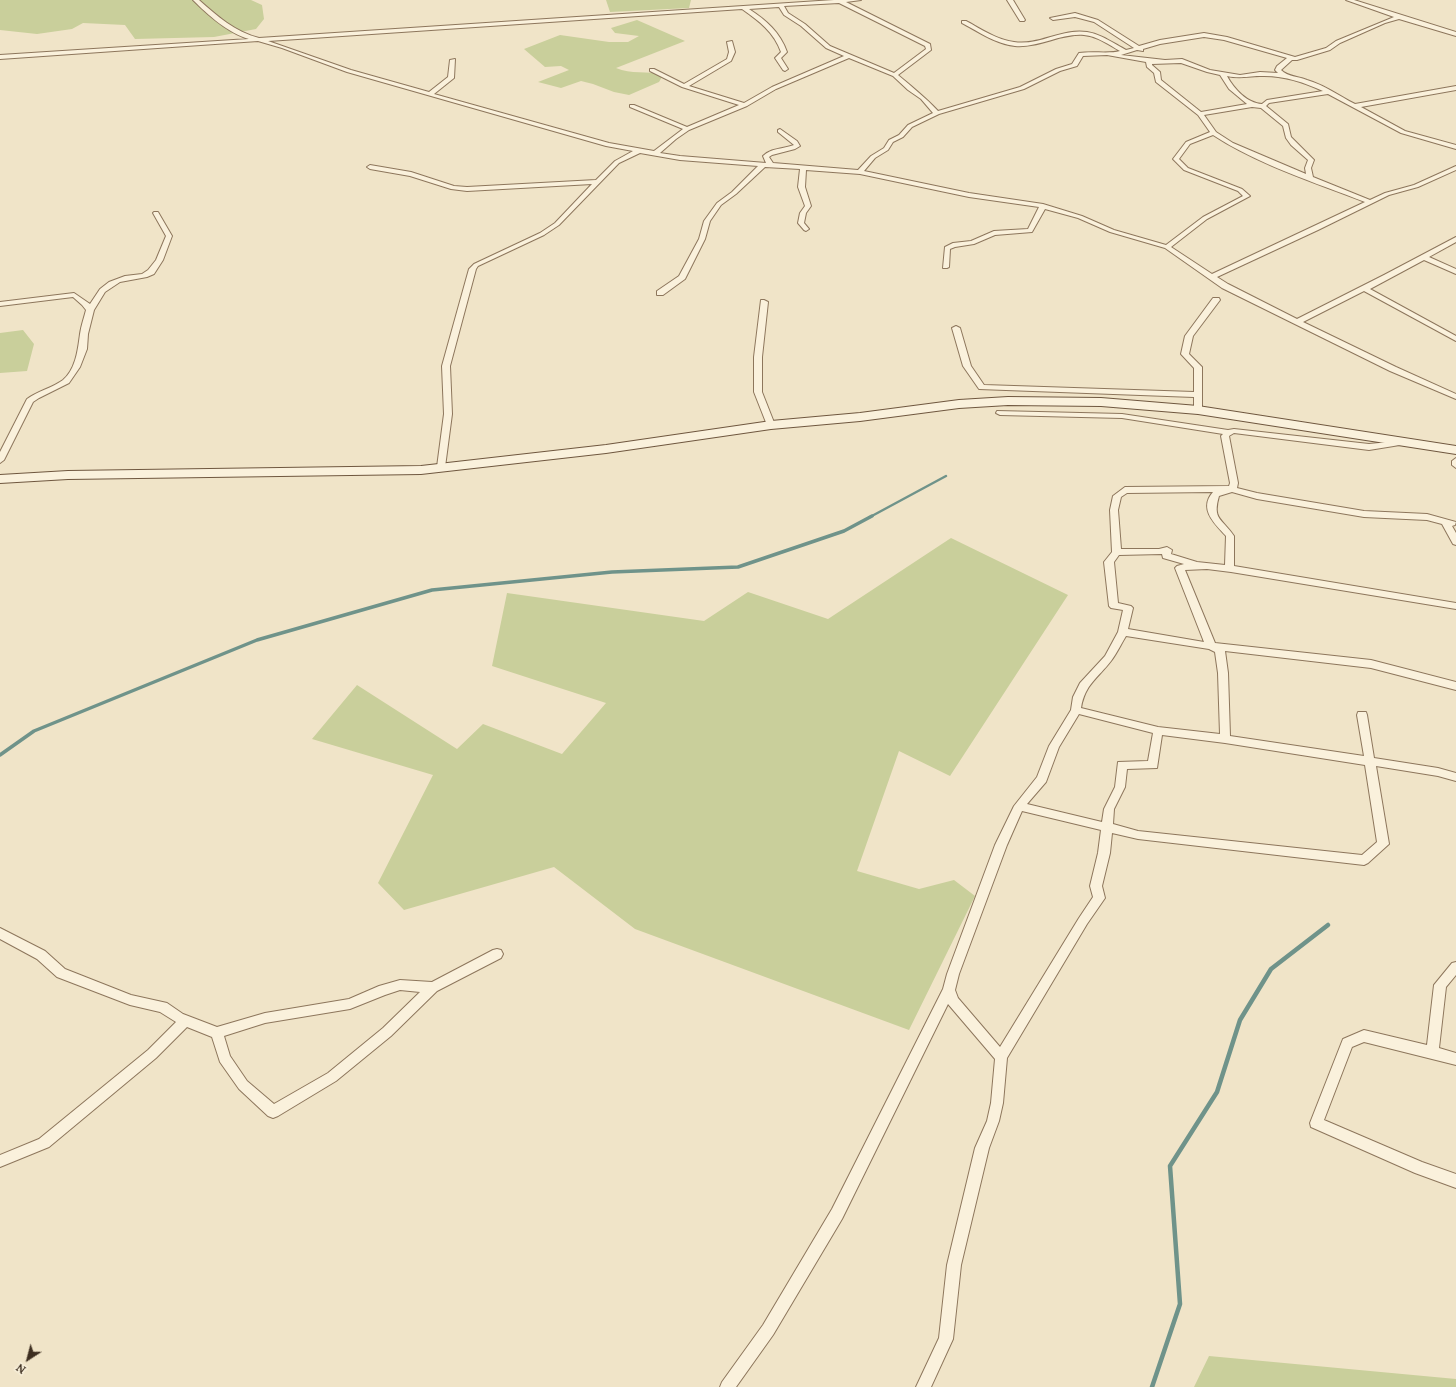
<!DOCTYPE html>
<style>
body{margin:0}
#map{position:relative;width:1456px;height:1387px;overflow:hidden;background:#f0e4c8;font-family:Lora,serif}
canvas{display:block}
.north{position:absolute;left:8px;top:1339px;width:40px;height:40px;-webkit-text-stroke:3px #f7eed8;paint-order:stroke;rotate:216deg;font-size:11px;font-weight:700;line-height:16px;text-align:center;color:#3d2e20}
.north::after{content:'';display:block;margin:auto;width:14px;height:18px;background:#3d2e20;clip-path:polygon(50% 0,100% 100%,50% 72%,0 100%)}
</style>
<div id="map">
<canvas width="1456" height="1387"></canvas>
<div class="north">N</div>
</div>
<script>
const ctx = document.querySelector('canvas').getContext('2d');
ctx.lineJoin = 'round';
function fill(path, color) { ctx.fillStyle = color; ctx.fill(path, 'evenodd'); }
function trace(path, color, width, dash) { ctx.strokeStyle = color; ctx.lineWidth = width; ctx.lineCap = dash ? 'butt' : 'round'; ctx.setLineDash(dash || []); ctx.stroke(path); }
fill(new Path2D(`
 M 0,0 L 251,0 L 262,5 L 264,19 L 256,29 L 214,37 L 135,39 L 125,25 L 83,23 L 72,29 L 37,34 L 0,30 Z
 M 606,0 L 691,0 L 689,8 L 610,12 Z
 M 637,20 L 685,41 L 616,68 C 631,75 647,70 663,75 L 659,82 L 629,95 L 614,92 L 593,84 L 581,81 L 561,88 L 538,82 L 569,70 L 561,66 L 545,67 L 524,49 L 560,35 L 609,42 L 628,42 L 639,36 L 615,33 L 611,28 Z
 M 23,330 L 34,344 L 27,371 L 0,373 L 0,333 Z
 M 951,538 L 1068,595 L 950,776 L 899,751 L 857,871 L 919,889 L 954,880 L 975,896 L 909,1030 L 635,929 L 554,867 L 404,910 L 378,883 L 433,775 L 312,739 L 357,685 L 457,749 L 483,724 L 562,754 L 606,703 L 492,666 L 507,593 L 704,621 L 748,592 L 828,619 Z
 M 1209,1356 L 1456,1379 L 1456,1387 L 1194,1387 Z`), '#c9cf9b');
trace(new Path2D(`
 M 870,517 L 946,476`), '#6f938a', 2.5);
trace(new Path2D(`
 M 0,755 L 34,731 L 257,640 L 432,590 L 612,572 L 738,567 L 844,531 L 872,516`), '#6f938a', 3.5);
trace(new Path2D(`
 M 1152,1387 L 1180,1304 L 1170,1166 L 1217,1092 L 1240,1020 L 1271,969 L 1328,925`), '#6f938a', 4.5);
const street = new Path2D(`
 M 193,0 L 199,0 C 217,16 235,32 259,38 L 834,0 L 861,0 L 846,2 L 930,44 L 931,50 L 898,75 C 912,87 926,98 938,111 L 1020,87 L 1056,69 L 1072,64 L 1079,53 C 1092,51 1110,54 1120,51 C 1109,45 1097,36 1084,35 C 1061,33 1039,48 1015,46 C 996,44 979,32 962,23 L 962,21 L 966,21 C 981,29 997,40 1014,42 C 1039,46 1062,28 1087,32 C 1101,34 1113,43 1126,50 L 1134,48 L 1094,22 L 1075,17 L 1053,20 L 1050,18 L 1075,13 L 1098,20 L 1139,46 L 1160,40 L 1204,33 L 1227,37 L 1295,57 L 1326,48 L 1336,41 L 1394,17 L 1346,0 L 1354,0 L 1456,32 L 1456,36 L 1399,19 L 1385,23 L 1340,43 L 1330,50 L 1297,60 L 1292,60 L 1281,70 C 1288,77 1298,76 1307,80 C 1325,85 1339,96 1355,104 L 1456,86 L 1456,90 L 1361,107 L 1405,131 L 1456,145 L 1456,149 L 1401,133 L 1328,94 L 1269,103 L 1266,106 L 1288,124 L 1291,137 L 1314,160 L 1311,168 L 1313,177 L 1370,200 L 1385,193 L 1414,185 L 1456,166 L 1456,170 L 1418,187 L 1389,195 L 1318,230 L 1217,277 L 1228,284 L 1297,319 L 1384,275 L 1456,237 L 1456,242 L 1429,257 L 1456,269 L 1456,274 L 1424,260 L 1370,289 L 1456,336 L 1456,341 L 1364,291 L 1303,322 L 1396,367 L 1456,394 L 1456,399 L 1390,371 L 1222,288 L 1165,248 L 1110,232 L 1078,218 L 1045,209 L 1032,232 L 995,235 L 974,244 L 955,247 L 950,249 L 949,267 L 947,268 L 943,268 L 945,247 L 953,243 L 971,241 L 994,231 L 1028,229 L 1039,207 L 969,197 L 860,174 L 806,170 L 805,187 L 811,206 L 806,213 L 804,223 L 809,229 L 806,231 L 804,230 L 798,223 L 800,213 L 805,206 L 798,187 L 800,169 L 765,167 L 736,194 L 721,205 L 710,221 L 705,239 L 685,279 L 663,295 L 657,295 L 657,291 L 679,276 L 699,239 L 704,221 L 717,203 L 732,192 L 758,166 L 680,160 L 640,153 L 619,163 L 559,225 L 544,235 L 478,266 L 476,269 L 450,366 L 452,414 L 445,467 L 441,470 L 438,469 L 437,467 L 444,414 L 442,366 L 469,269 L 474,264 L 540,233 L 555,223 L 592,184 L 467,191 L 451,189 L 410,176 L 370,169 L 367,167 L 370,165 L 411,172 L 454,186 L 467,187 L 596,180 L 615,161 L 633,151 L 606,146 L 347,72 L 282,48 L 258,41 L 0,59 L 0,55 L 249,39 C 228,33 208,15 193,0 ZM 839,3 L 925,46 L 926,49 L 894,73 L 830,46 L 805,24 L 788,13 L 784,6 ZM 779,7 L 784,15 L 801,26 L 826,48 L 844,56 L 772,87 L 744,103 L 689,86 L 731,61 L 735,52 L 732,41 L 727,42 L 729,52 L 727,59 L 684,84 L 654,69 L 650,69 L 650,71 L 682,87 L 739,105 L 687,127 L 634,105 L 630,105 L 630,107 L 683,129 L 654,151 L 609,143 L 434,94 L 454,78 L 455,59 L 450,60 L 448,77 L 429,92 L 351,70 L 268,41 L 742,9 C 759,21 774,32 781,52 L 775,58 L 783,70 L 785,71 L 788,69 L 781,58 L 787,52 C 780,32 766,20 749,9 ZM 1204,37 L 1224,40 L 1287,58 L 1277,66 L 1275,70 L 1278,73 L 1260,72 L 1240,75 L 1210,70 L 1182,59 L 1165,60 L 1121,55 L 1137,50 L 1143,51 L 1143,49 L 1160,44 ZM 1107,55 L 1146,62 L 1147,67 L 1154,73 L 1156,82 L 1198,115 L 1210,132 L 1186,142 L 1173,159 L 1184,170 L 1238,191 L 1243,196 L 1203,217 L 1166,245 L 1114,230 L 1082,216 L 1043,204 L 969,193 L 864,171 L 875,158 L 888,150 L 893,142 L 903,137 L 912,127 L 939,114 L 1024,89 L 1060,71 L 1077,66 L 1083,56 ZM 849,58 L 893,76 L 908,90 L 921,99 L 933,113 L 908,125 L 899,135 L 889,140 L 884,148 L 871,156 L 858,170 L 773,163 L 769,157 L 772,155 L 795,149 L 800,146 L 797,141 L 780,129 L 778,130 L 778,132 L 794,145 C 783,149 771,148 763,156 L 766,163 L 680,156 L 660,153 L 676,139 L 689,130 L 747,106 L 776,89 ZM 1181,63 L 1207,72 L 1220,75 L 1229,89 L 1247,104 L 1201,112 L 1161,80 L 1160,72 L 1152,65 L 1152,64 ZM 1227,76 C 1241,79 1247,76 1260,76 C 1283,75 1303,82 1323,91 L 1267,100 L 1262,104 C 1247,103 1234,89 1227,76 ZM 1252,107 L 1261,108 L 1283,126 L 1286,138 L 1291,145 L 1308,160 L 1305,168 L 1306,174 L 1233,143 L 1216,132 L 1204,115 ZM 1213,135 C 1257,164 1316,183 1365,202 L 1212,274 L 1171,247 L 1207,219 L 1250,196 L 1242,189 L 1188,168 L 1179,159 L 1190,144 Z
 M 1007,0 L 1013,0 L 1025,20 L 1024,21 L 1020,21 Z
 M 154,212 L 158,212 L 172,236 L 163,260 L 154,274 L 147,277 L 120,282 L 105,292 L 94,310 L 88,334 L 87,349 L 80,367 L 69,383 L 39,398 L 33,402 L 4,460 L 0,463 L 0,452 L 27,399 C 38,391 52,388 63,380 C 76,369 78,349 80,334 C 81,326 84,318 86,310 L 82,305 L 73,297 L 0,306 L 0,302 L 74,293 L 90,304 L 100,289 L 109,282 L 125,276 L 142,274 L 148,270 L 156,260 L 166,236 L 153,213 Z
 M 1213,298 L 1219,298 L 1220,300 L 1193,336 L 1189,354 L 1202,367 L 1202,410 L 1198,412 L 1194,410 L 1194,397 L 979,389 L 963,366 L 952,328 L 956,326 L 960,328 L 971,366 L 984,385 L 1194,392 L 1194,368 L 1181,354 L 1185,336 Z
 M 761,300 L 764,300 L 768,302 L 762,357 L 762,392 L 775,425 L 771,427 L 767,425 L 754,392 L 754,357 Z
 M 997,411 L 1122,414 L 1228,430 L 1234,429 L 1369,444 L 1409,440 L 1410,442 L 1409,444 L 1406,444 L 1369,450 L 1234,433 L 1229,436 L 1238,483 L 1237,488 L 1257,493 L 1364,511 L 1427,514 L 1456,522 L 1455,525 L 1452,526 L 1456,533 L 1456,545 L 1453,544 L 1442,524 L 1427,520 L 1364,517 L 1257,499 L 1232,492 L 1219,496 C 1212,520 1222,518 1234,536 L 1234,566 L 1456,603 L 1456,609 L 1231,572 L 1207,569 L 1185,570 L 1215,643 L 1371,660 L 1456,682 L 1456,690 L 1371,668 L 1225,651 L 1228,673 L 1230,736 L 1364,756 L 1357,715 L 1358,712 L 1366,712 L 1367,715 L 1374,758 L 1438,768 L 1456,773 L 1456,781 L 1438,776 L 1376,766 L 1389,844 L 1368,863 L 1364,865 L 1138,839 L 1112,833 L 1110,853 L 1102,886 L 1105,898 L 1087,924 L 1007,1058 L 1003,1103 L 999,1121 L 989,1148 L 961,1265 L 953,1339 L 931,1387 L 916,1387 L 939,1338 L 947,1265 L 975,1148 L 987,1121 L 991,1103 L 995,1059 L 948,1004 L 842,1219 L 773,1335 L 736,1387 L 720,1387 L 722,1382 L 763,1325 L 832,1209 L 943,989 L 947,974 L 995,845 L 1014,806 L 1037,777 L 1049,746 L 1071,710 L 1073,697 L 1080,683 L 1105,656 L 1118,632 L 1123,610 L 1111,608 L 1109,606 L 1104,562 L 1112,552 L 1110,510 L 1113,496 L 1125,487 L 1229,486 L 1230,483 L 1221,436 L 1223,434 L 1122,418 L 1000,415 L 996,413 ZM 1213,492 C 1198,509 1215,524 1226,536 L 1225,565 L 1197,562 L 1171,554 L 1172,550 L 1167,547 L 1159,549 L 1121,549 L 1118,510 L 1121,497 L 1127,493 ZM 1162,554 L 1163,558 L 1184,564 L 1177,566 L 1175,568 L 1204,642 L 1128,629 L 1133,608 L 1131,606 L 1118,603 L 1114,562 L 1119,555 ZM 1126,636 L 1209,649 L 1215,652 L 1218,673 L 1220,734 L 1158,727 L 1081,708 C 1085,684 1098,678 1111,661 C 1117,653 1121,644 1126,636 ZM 1079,714 L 1153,733 L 1148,761 L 1118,762 L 1115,787 L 1104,809 L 1102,822 L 1027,804 L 1046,782 L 1059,747 ZM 1162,735 L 1225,743 L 1365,765 L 1377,842 L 1362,855 L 1138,831 L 1113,824 L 1114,809 L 1125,787 L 1127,769 L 1157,768 ZM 1022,811 L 1101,830 L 1098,853 L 1090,886 L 1093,897 L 1079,918 L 1000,1047 L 958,998 L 955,990 L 959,974 L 1007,845 Z
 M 1456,458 L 1456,468 L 1452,465 L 1452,461 Z
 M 0,928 L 45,951 L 65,969 L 131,995 L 167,1003 L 183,1014 L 217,1027 L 265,1013 L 349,999 L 379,986 L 400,980 L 432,982 L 493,950 L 497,949 L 501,950 L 503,954 L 501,958 L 437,991 L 391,1036 L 336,1081 L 278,1116 L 273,1118 L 268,1116 L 239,1089 L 220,1062 L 212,1037 L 187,1027 L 156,1058 L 49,1147 L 0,1167 L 0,1155 L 39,1139 L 148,1050 L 176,1022 L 160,1012 L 130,1005 L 57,977 L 37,959 L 0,939 ZM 400,990 L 420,992 L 383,1028 L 328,1073 L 274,1104 L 247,1081 L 230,1056 L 224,1036 L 265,1023 L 350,1009 L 385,995 Z
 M 1456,962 L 1456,975 L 1446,987 L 1439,1048 L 1456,1053 L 1456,1065 L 1364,1042 L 1352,1047 L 1324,1120 L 1422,1162 L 1456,1174 L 1456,1188 L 1415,1173 L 1311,1127 L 1310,1123 L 1343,1039 L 1364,1030 L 1427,1045 L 1434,985 L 1452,963 Z`);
const secondary = new Path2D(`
 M 1008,397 L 1101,398 L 1198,406 L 1456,446 L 1456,454 L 1198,414 L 1101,406 L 1008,405 L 959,408 L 860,421 L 771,429 L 606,453 L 421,474 L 68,479 L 0,483 L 0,475 L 68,471 L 421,466 L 606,445 L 771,421 L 860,413 L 959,400 Z`);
trace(street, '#8d765c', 2);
trace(secondary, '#6f573f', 2);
fill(street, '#faf1dc');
fill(secondary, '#faf1dc');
</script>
